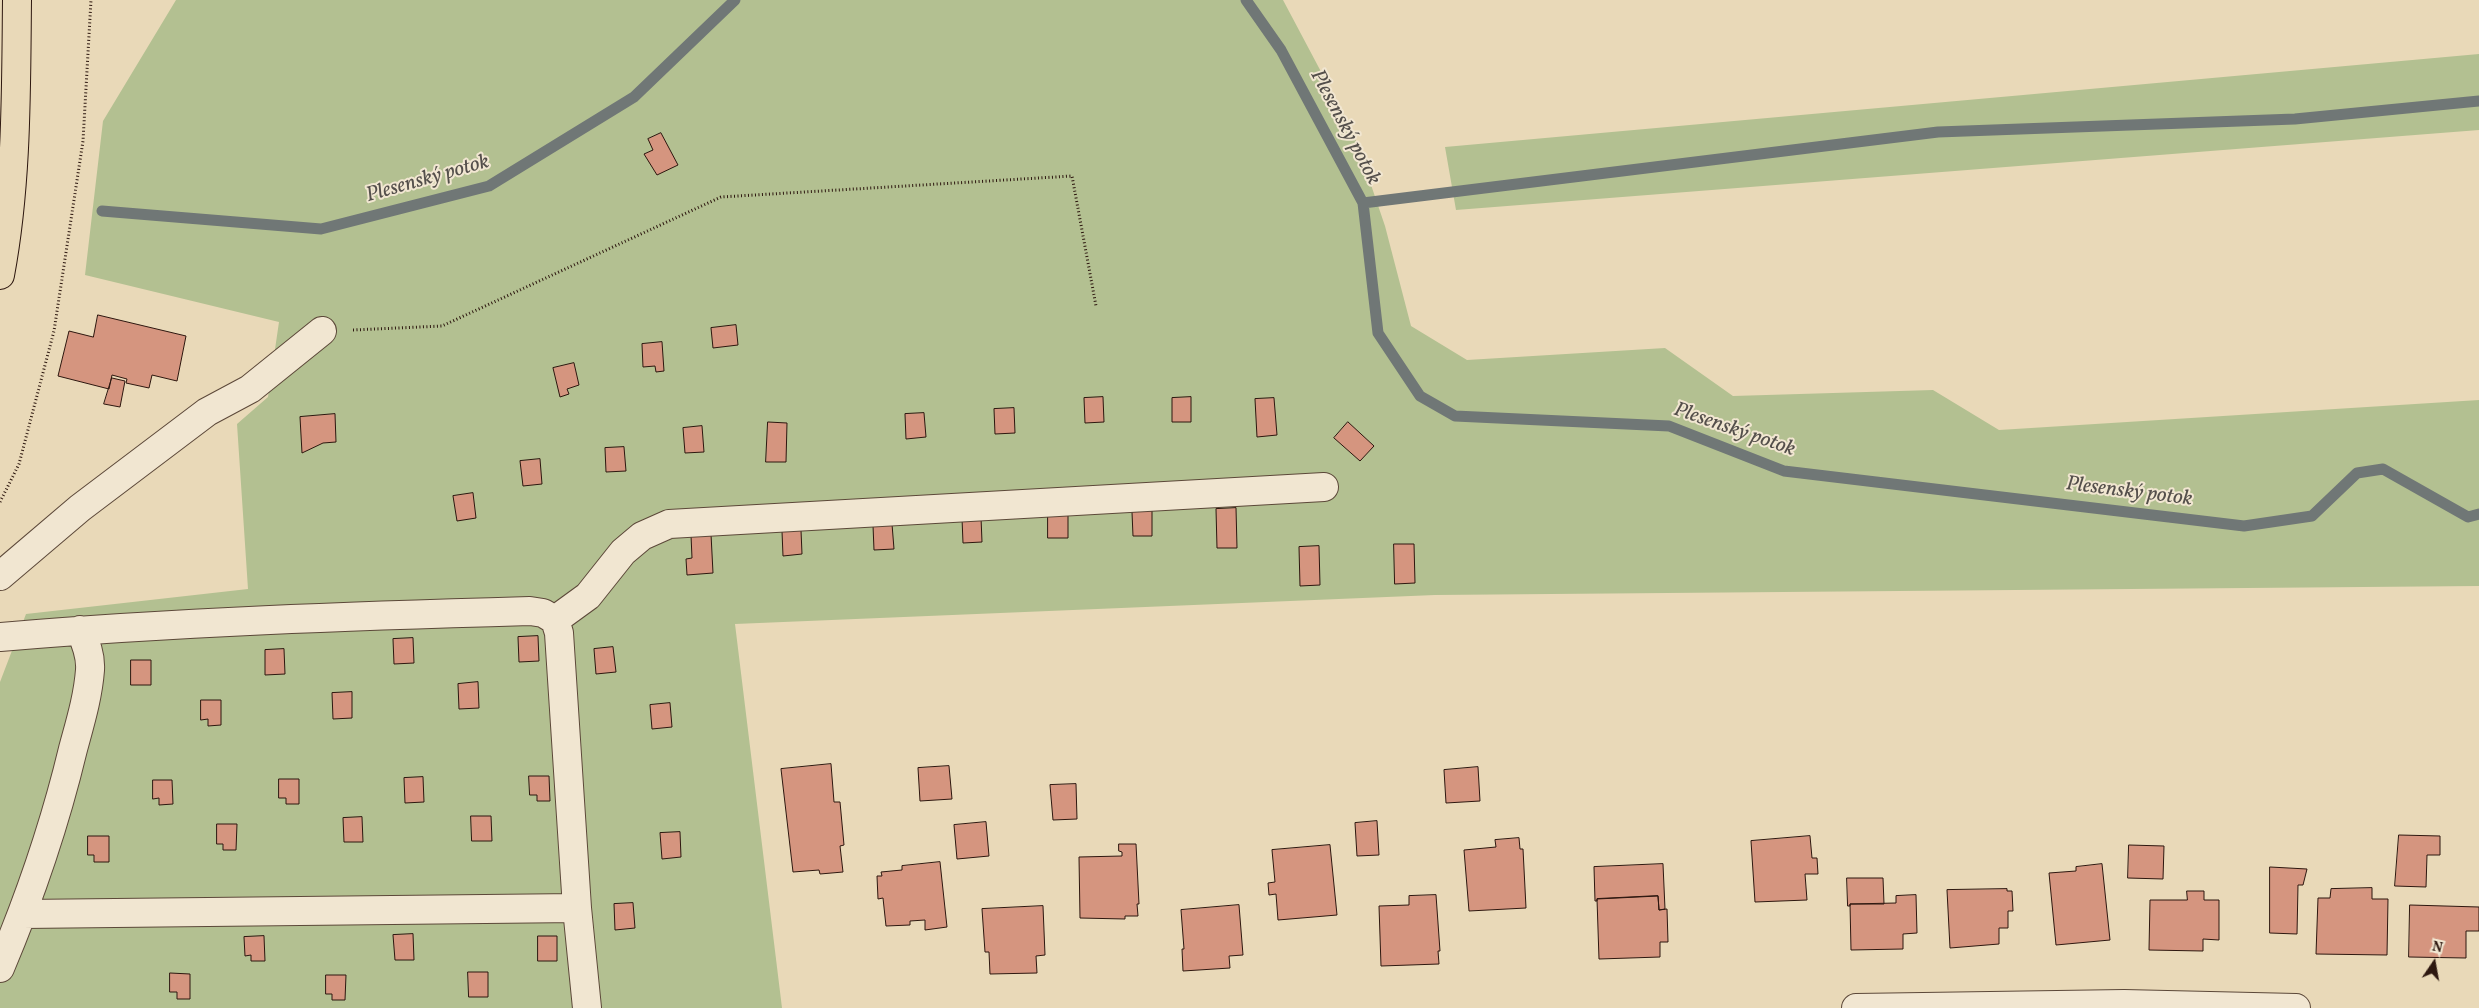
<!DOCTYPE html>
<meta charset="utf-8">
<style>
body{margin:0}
#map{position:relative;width:2479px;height:1008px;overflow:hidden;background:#e9d9b8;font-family:Vollkorn,serif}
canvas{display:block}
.north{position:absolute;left:2409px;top:938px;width:50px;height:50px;-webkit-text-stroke:4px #f1e6d1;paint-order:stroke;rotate:12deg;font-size:14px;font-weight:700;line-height:20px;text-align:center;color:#2d170f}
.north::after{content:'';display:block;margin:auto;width:18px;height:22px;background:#2d170f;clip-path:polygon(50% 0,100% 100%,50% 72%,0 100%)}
</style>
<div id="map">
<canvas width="2479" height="1008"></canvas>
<div class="north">N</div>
</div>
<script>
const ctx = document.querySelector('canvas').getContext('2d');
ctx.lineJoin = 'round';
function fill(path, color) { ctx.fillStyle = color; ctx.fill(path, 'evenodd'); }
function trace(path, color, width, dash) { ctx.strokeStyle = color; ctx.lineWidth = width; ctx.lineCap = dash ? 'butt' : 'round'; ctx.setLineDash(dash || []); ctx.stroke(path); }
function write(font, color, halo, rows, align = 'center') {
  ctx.font = font + ' Vollkorn,serif'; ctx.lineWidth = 4; ctx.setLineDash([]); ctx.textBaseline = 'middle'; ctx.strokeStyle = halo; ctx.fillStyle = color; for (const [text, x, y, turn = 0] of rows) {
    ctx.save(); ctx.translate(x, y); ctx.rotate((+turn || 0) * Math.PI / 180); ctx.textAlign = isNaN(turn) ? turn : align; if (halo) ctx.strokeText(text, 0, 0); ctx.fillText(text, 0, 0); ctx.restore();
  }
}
fill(new Path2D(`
 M 176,0 L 1283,0 L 1353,132 L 1385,226 L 1411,326 L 1467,360 L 1665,348 L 1733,396 L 1933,390 L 1999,430 L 2479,400 L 2479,586 L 1435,595 L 735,624 L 782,1008 L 0,1008 L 0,682 L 26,614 L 248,589 L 237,424 L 268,397 L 279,322 L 85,275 L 103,121 Z
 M 2479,54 L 2479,130 L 1456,210 L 1445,147 Z`), '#b3c091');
trace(new Path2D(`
 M 1246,0 L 1281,50 L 1363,203 L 1378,333 L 1420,396 L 1455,416 L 1669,426 L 1784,471 L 2244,526 L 2312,516 L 2357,473 L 2383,469 L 2468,517 L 2479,514
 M 1363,203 L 1938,132 L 2295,119 L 2479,101
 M 102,211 L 321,229 L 489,186 L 634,97 L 735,0`), '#707776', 11);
const building = new Path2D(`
 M 661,133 L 678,165 L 657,175 L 644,154 L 653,150 L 648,139 Z
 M 98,315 L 186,336 L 177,381 L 152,375 L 149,388 L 126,383 L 127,379 L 112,375 L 109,389 L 58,376 L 69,331 L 93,337 Z
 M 736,325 L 738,345 L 713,348 L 711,328 Z
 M 662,342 L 664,371 L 656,372 L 655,366 L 643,367 L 642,344 Z
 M 574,363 L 579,385 L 567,389 L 569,394 L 560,397 L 553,368 Z
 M 112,378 L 125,381 L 120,407 L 104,404 Z
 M 1103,397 L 1104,422 L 1085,423 L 1084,398 Z
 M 1191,397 L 1191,422 L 1172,422 L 1172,398 Z
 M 1274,398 L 1277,435 L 1257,437 L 1255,399 Z
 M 1014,408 L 1015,433 L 995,434 L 994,409 Z
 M 924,413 L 926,437 L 906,439 L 905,414 Z
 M 335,414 L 336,442 L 323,443 L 302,453 L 300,417 Z
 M 768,422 L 787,423 L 786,462 L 766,462 Z
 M 1348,422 L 1374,446 L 1360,461 L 1334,438 Z
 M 702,426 L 704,452 L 685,453 L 683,428 Z
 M 624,447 L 626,471 L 606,472 L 605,448 Z
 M 540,459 L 542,484 L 523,486 L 520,461 Z
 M 473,493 L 476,518 L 457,521 L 453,496 Z
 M 1236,508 L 1237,548 L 1217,548 L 1216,509 Z
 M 1152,511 L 1152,536 L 1133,536 L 1132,512 Z
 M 1048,513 L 1068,513 L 1068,538 L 1048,538 Z
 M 981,517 L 982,542 L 963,543 L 962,518 Z
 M 892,524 L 894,549 L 874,550 L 873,525 Z
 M 801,530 L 802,554 L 783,556 L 782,531 Z
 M 711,534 L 713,573 L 687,575 L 686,559 L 692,558 L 691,535 Z
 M 1394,544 L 1414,544 L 1415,583 L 1395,584 Z
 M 1319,546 L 1320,585 L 1300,586 L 1299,547 Z
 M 538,636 L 539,661 L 519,662 L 518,637 Z
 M 413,638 L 414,663 L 394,664 L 393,639 Z
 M 613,647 L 616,672 L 596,674 L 594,649 Z
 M 284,649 L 285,674 L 265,675 L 265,650 Z
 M 131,660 L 151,660 L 151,685 L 131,685 Z
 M 478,682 L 479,708 L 459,709 L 458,684 Z
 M 352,692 L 352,718 L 333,719 L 332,693 Z
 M 201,700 L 221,700 L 221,725 L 208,726 L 208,719 L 201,720 Z
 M 670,703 L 672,727 L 652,729 L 650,705 Z
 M 831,764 L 834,802 L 840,802 L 844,845 L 840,846 L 843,872 L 820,874 L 819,870 L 793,872 L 781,769 Z
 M 949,766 L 952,799 L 920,801 L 918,768 Z
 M 1478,767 L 1480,801 L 1446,803 L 1444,770 Z
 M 529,776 L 549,776 L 550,801 L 537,801 L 537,795 L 530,795 Z
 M 423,777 L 424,802 L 405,803 L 404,778 Z
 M 279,779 L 299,779 L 299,804 L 286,804 L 286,798 L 279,798 Z
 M 153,780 L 172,780 L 173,804 L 159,805 L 159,798 L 153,799 Z
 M 1076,784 L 1077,819 L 1053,820 L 1050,785 Z
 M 471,816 L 491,816 L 492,841 L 472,841 Z
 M 362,817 L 363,842 L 344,842 L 343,818 Z
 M 1377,821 L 1379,855 L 1357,856 L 1355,823 Z
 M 986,822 L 989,856 L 957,859 L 954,825 Z
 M 217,824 L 237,824 L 236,850 L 223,850 L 223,844 L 217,844 Z
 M 680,832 L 681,857 L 662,859 L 660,833 Z
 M 2399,835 L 2440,836 L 2440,855 L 2427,855 L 2426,887 L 2395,886 Z
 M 88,836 L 109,836 L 109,862 L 94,862 L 94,855 L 88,855 Z
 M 1810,836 L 1812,858 L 1817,858 L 1818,874 L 1805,874 L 1807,900 L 1755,902 L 1751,841 Z
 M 1519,838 L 1520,849 L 1523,849 L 1526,908 L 1469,911 L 1464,850 L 1496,847 L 1495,840 Z
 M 1119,844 L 1136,844 L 1139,904 L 1137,904 L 1138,916 L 1125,916 L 1125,919 L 1080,918 L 1079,857 L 1122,856 L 1122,852 L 1119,851 Z
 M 1330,845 L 1337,915 L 1278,920 L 1276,894 L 1269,895 L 1268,883 L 1275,882 L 1272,850 Z
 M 2129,845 L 2164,846 L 2163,879 L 2128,878 Z
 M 940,862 L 947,927 L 925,930 L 925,920 L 910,921 L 910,925 L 886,926 L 883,898 L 878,899 L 877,876 L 882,876 L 881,872 L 902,870 L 902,866 Z
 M 1663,864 L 1665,909 L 1659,910 L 1658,896 L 1597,899 L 1597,901 L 1595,901 L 1594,867 Z
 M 2102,864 L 2110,940 L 2056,945 L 2049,873 L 2076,871 L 2076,867 Z
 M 2270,867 L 2307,869 L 2303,885 L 2298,885 L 2297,934 L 2270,933 Z
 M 1847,878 L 1883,878 L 1884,904 L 1850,904 L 1850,906 L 1848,906 Z
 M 2372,888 L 2372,899 L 2388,899 L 2387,955 L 2316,954 L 2318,898 L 2330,898 L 2331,889 Z
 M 2007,889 L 2007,891 L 2012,891 L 2013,911 L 2008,911 L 2008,928 L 1999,928 L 1999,944 L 1950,948 L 1947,890 Z
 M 2187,891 L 2204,891 L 2204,900 L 2219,900 L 2219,940 L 2203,939 L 2203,951 L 2149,950 L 2150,900 L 2187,900 Z
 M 1436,895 L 1440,951 L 1438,951 L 1439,964 L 1381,966 L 1379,906 L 1409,905 L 1409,896 Z
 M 1916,895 L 1917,933 L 1903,934 L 1903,949 L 1851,950 L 1850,904 L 1896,903 L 1896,896 Z
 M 1658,896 L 1659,910 L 1667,909 L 1668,942 L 1660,942 L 1660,957 L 1599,959 L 1597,899 Z
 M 633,903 L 635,928 L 615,930 L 614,904 Z
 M 1239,905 L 1243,955 L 1229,956 L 1230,968 L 1183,971 L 1182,949 L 1184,949 L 1181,910 Z
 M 2410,905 L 2479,907 L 2479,931 L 2466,931 L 2466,958 L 2409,957 Z
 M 1043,906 L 1045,955 L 1036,956 L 1037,973 L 990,974 L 989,952 L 985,952 L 982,909 Z
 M 413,934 L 414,960 L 395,960 L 393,935 Z
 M 264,936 L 265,961 L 251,961 L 251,955 L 245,956 L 244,937 Z
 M 538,936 L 557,936 L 557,961 L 538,961 Z
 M 468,972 L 488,972 L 488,997 L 469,997 Z
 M 170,973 L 190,974 L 190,999 L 177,999 L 177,992 L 170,992 Z
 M 326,975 L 346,975 L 345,1000 L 332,1000 L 332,994 L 326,994 Z`);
fill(building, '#d5957f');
trace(building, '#2d170f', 1);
const minor = new Path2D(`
 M 0,576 L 80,508 L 207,412 L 250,389 L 322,331
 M 555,620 L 588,596 L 623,552 L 642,536 L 669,524 L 1324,487
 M 0,637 C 176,622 353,616 530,611 L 543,613 L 555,620 L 559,633 L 577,908 L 587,1008
 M 23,914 L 577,908
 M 0,968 C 30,897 55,824 73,749 C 80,723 88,697 90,670 C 91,656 86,643 80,630
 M 1856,1008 L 2124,1004 L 2296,1008`);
const major = new Path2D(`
 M 0,275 C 17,184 16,92 17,0`);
trace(minor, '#5c4839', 30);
trace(major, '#2d170f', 30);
trace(new Path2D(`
 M 353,330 L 442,326 L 721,197 L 1072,176 L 1096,306
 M 0,502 L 19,464 L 54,331 L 83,141 L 91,0`), '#2d170f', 3, [1, 2.5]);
trace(minor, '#f1e6d1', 28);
trace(major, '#e9d9b8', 28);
write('italic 21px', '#544f4b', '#f1e6d1', [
 ["Plesenský potok",1344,128,62],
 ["Plesenský potok",428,180,-16],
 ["Plesenský potok",1734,431,19],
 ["Plesenský potok",2129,493,7]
]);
</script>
